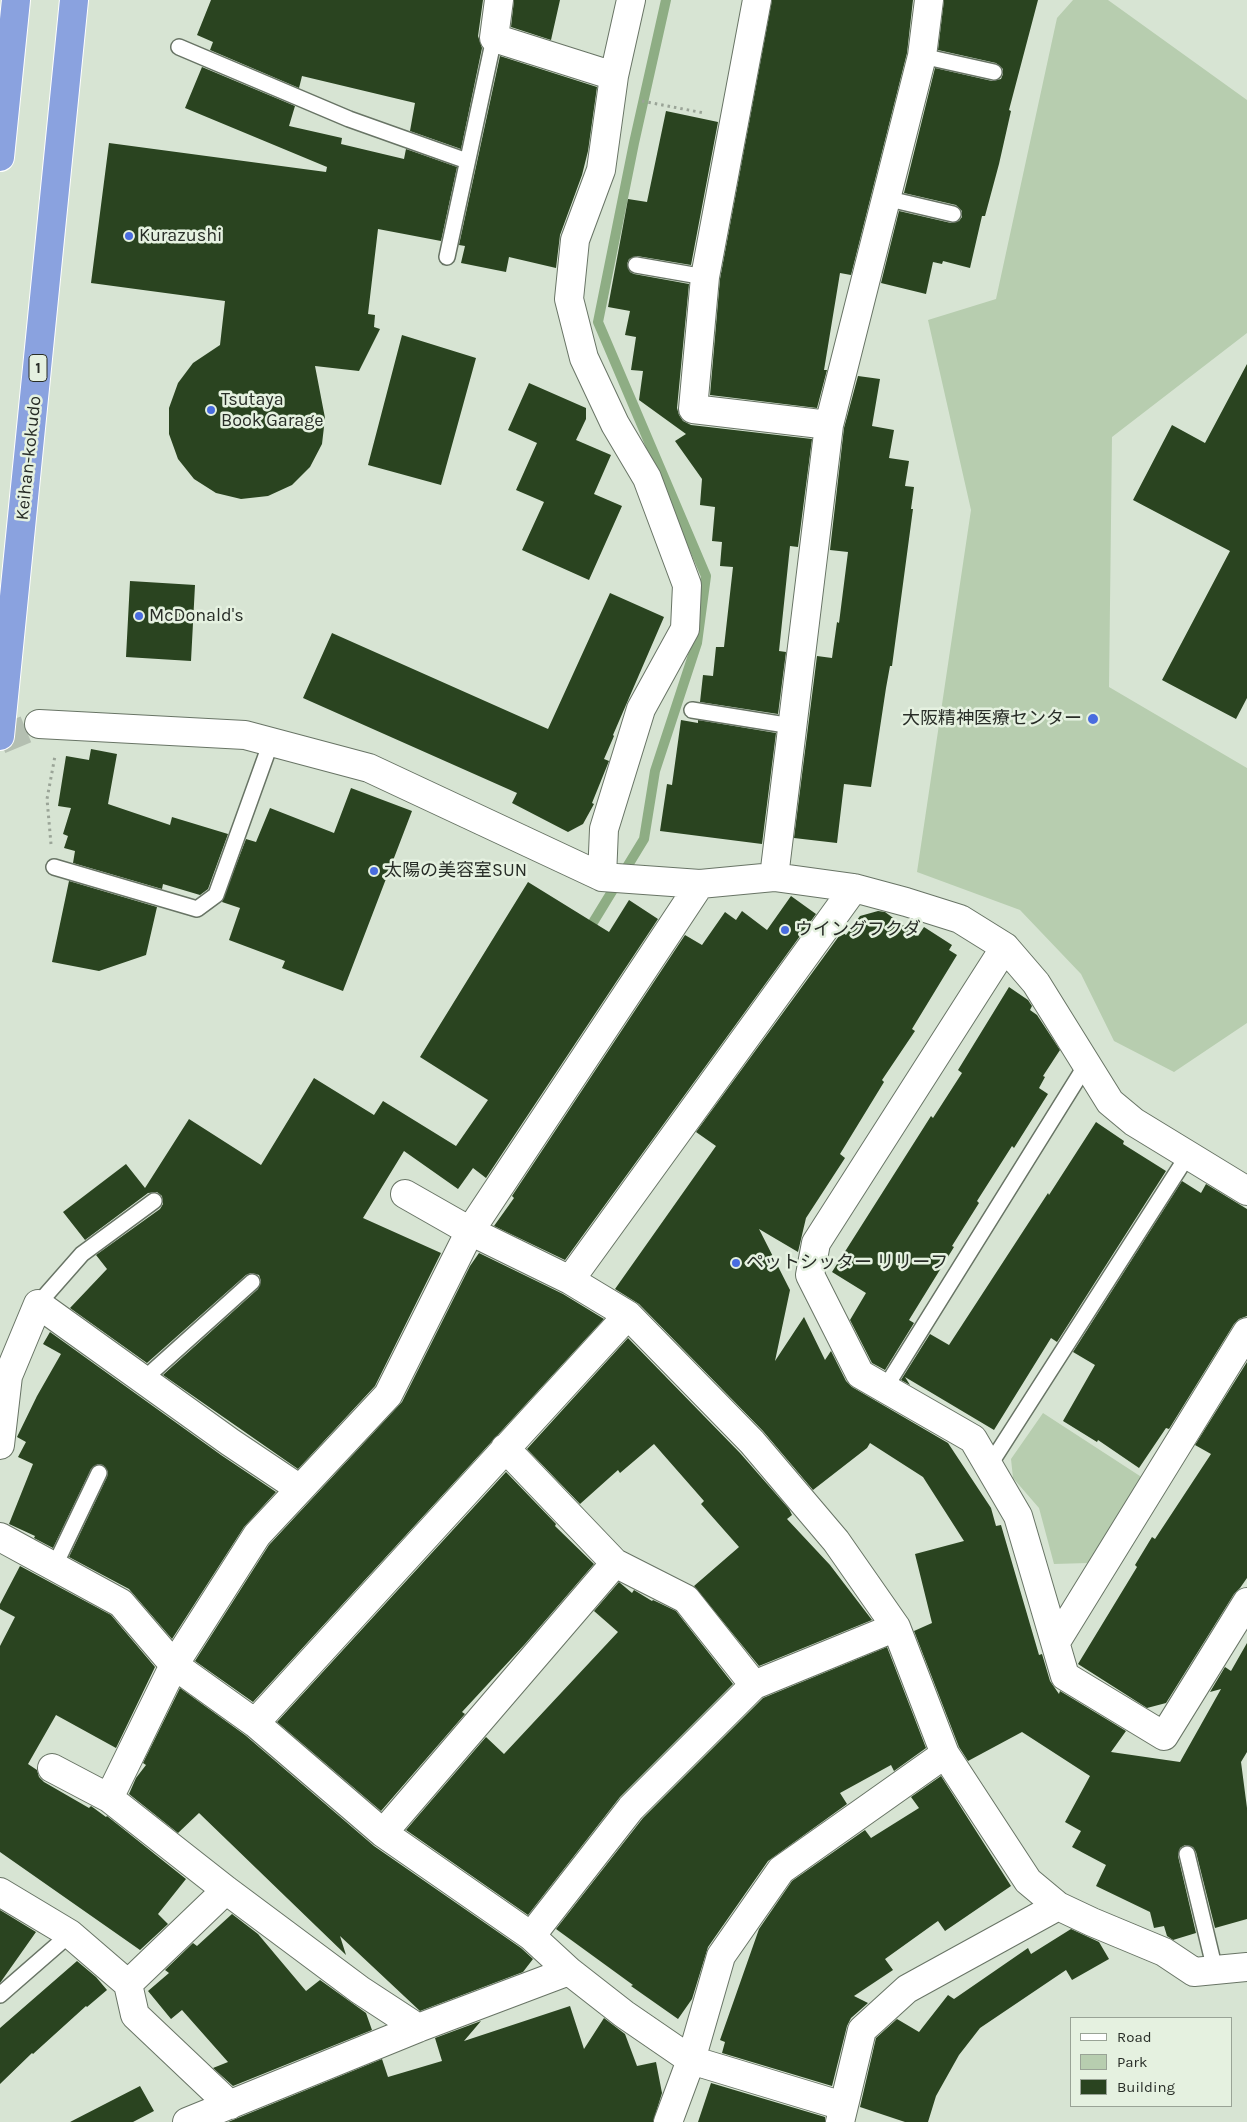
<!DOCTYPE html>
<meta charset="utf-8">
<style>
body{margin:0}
#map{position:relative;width:1247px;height:2122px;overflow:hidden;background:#d7e4d3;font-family:Karla,sans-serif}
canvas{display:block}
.legend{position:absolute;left:1070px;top:2017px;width:162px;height:90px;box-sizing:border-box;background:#e5f1e0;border:1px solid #99a396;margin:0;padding:6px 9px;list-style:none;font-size:15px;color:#282d27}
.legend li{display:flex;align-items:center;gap:10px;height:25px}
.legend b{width:25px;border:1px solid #99a396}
</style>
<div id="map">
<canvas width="1247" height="2122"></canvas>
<ul class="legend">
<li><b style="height:6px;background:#fff"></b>Road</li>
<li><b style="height:14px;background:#b7cdaf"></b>Park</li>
<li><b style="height:14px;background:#2a4420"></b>Building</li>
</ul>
</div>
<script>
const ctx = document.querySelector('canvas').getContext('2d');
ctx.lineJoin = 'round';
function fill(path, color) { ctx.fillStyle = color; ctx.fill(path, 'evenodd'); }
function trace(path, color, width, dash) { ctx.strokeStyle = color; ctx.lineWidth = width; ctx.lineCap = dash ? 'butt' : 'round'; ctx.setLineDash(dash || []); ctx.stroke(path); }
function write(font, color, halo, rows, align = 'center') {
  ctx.font = font + ' Karla,"Noto Sans JP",sans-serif'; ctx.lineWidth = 5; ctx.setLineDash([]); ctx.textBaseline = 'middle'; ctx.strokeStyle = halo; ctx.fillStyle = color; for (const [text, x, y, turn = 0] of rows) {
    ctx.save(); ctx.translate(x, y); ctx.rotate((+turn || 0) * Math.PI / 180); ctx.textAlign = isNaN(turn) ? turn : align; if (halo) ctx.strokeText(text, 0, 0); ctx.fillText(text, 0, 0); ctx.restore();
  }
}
fill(new Path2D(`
 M 1073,0 L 1108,0 L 1247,100 L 1247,333 L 1112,437 L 1109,687 L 1247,768 L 1247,1023 L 1174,1072 L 1114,1041 L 1081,974 L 1020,910 L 917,872 L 971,510 L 928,320 L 996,299 L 1057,18 Z
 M 1043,1413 L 1143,1478 L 1088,1563 L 1054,1564 L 1039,1508 L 1013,1478 L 1011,1459 Z`), '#b7cdaf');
trace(new Path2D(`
 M 586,934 L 644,839 L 655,771 L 697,643 L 706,576 L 598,322 L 634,143 L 666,0`), '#8ead84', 10);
fill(new Path2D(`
 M 211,0 L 483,0 L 478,36 L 482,48 L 461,149 L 410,131 L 415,103 L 302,76 L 299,88 L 210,50 L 213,42 L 197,35 Z
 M 514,0 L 560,0 L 551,40 L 511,27 Z
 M 772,0 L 913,0 L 907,53 L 851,275 L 840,273 L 824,370 L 827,370 L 817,408 L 710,395 L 720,279 Z
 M 944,0 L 1038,0 L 1009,110 L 1011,111 L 999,164 L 985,216 L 982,216 L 970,268 L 943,261 L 942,264 L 933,262 L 926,294 L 881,283 L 899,211 L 951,223 L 959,221 L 962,217 L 962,211 L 956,205 L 904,193 L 935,68 L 992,81 L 1001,79 L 1003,74 L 1003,69 L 996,63 L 938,50 Z
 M 500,56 L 597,87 L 588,151 L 582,175 L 560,235 L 556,268 L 509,257 L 506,272 L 461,263 L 465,246 L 459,245 Z
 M 202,67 L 295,106 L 289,126 L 342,138 L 341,144 L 404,159 L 406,149 L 457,167 L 441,241 L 378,229 L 368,314 L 375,315 L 374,327 L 380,329 L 359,371 L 315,366 L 325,418 L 322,444 L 310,467 L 292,485 L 268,496 L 241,499 L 216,493 L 194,479 L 178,459 L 169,434 L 169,408 L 178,383 L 193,363 L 220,345 L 225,301 L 91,283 L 109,143 L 326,172 L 327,167 L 185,108 Z
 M 666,111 L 718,122 L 691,265 L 637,256 L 629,259 L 627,264 L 630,272 L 634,274 L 689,284 L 677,408 L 679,415 L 683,421 L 691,425 L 812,439 L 798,547 L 790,546 L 779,651 L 786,652 L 778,714 L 700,702 L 703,675 L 713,676 L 716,647 L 724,647 L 733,567 L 720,566 L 722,542 L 712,541 L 715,507 L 700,505 L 702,479 L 675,441 L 686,434 L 639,400 L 643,371 L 631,370 L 636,337 L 625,335 L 630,311 L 608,307 L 628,199 L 647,202 Z
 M 402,335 L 476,358 L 441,485 L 368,465 Z
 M 1247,364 L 1247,698 L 1236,719 L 1162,680 L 1230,551 L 1133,500 L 1172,425 L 1205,443 Z
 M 858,376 L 880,379 L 872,426 L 894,430 L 889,458 L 909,461 L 905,486 L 914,487 L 911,509 L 913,509 L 892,666 L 890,666 L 886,688 L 871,787 L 844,784 L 837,843 L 794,838 L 817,656 L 832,658 L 837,622 L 839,623 L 848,552 L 830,550 L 844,428 Z
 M 529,383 L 586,408 L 586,419 L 576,440 L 611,455 L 594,494 L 622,506 L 589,580 L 522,550 L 544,502 L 516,490 L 537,443 L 508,430 Z
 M 130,581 L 195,585 L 191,661 L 126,657 Z
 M 610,593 L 664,617 L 613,735 L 614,736 L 604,759 L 609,761 L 592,803 L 594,804 L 583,824 L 568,832 L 512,803 L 517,793 L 303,698 L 332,633 L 548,729 Z
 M 681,720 L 698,723 L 698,720 L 776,733 L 762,844 L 660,831 L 667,784 L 672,785 Z
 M 91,749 L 117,754 L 108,804 L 170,825 L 172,817 L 228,834 L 208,889 L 200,895 L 163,884 L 162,889 L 73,863 L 75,851 L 64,848 L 68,836 L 63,834 L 71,808 L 58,806 L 66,756 L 89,760 Z
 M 351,788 L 412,811 L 343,991 L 282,968 L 285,961 L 229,940 L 240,908 L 222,902 L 246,839 L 256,842 L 270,808 L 334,833 Z
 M 69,881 L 157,907 L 146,955 L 99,971 L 52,962 Z
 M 528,882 L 609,932 L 629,900 L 658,919 L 486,1178 L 473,1168 L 458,1189 L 404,1151 L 363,1218 L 441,1253 L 375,1386 L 298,1469 L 163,1375 L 258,1289 L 261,1281 L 259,1275 L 251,1273 L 246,1275 L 147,1363 L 70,1308 L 107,1269 L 96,1255 L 160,1209 L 163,1204 L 162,1196 L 157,1192 L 148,1193 L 85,1240 L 63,1212 L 126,1164 L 145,1188 L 189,1119 L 261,1165 L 314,1078 L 374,1115 L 383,1101 L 456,1146 L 488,1100 L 420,1057 Z
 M 791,896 L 816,914 L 565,1260 L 494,1226 L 514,1198 L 512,1196 L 685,935 L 702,945 L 725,912 L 736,920 L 742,911 L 767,930 Z
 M 878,911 L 885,912 L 918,936 L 924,927 L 952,945 L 949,950 L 957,955 L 912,1029 L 915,1031 L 882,1080 L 884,1082 L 840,1154 L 845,1158 L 806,1218 L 798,1252 L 759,1229 L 790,1290 L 775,1361 L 804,1317 L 825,1360 L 831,1351 L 846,1381 L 852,1387 L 948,1443 L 991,1508 L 996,1526 L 1001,1525 L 1039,1655 L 1042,1654 L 1050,1681 L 1059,1694 L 1060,1691 L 1126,1731 L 1111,1752 L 1180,1762 L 1221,1689 L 1210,1692 L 1225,1667 L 1231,1671 L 1247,1643 L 1247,1752 L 1241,1762 L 1247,1808 L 1247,1919 L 1215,1928 L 1196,1852 L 1193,1847 L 1185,1845 L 1180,1848 L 1178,1856 L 1196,1933 L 1173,1940 L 1167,1936 L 1164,1926 L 1154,1928 L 1150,1912 L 1096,1886 L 1106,1865 L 1072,1847 L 1081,1831 L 1065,1822 L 1090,1776 L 1022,1732 L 968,1761 L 959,1747 L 914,1631 L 932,1623 L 915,1554 L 964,1541 L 923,1477 L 870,1443 L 867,1448 L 813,1490 L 763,1431 L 639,1304 L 615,1289 L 716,1146 L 696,1132 L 842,932 L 846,935 L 860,916 Z
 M 1009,987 L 1028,1000 L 1032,1006 L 1030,1010 L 1037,1015 L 1060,1050 L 1043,1076 L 1045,1077 L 1039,1088 L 1048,1094 L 1014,1148 L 1012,1146 L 977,1201 L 979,1203 L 952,1246 L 954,1247 L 909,1320 L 914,1323 L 885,1370 L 872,1363 L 850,1320 L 866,1293 L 832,1272 L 931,1116 L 933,1118 L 962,1073 L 958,1070 Z
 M 1096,1122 L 1124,1141 L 1123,1144 L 1166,1171 L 1057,1342 L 1051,1338 L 994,1430 L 905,1377 L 910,1385 L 901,1380 L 930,1334 L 949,1345 L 1048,1193 L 1049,1195 Z
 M 1182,1181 L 1201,1193 L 1206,1184 L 1247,1209 L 1247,1316 L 1239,1319 L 1234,1324 L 1169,1429 L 1166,1428 L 1139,1468 L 1098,1440 L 1097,1442 L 1063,1421 L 1095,1365 L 1073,1352 Z
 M 479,1253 L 563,1294 L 604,1319 L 253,1702 L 195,1661 L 269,1545 L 402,1402 L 470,1266 Z
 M 50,1332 L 221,1455 L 276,1492 L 244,1527 L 172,1639 L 129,1589 L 69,1557 L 107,1477 L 108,1472 L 103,1465 L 98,1464 L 91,1469 L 53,1548 L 34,1538 L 35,1536 L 9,1524 L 33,1464 L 18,1457 L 26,1442 L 17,1437 L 37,1396 L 61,1354 L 43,1344 Z
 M 628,1338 L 740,1453 L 789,1509 L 792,1515 L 787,1519 L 830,1565 L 872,1620 L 759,1666 L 694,1586 L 739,1547 L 701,1504 L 704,1501 L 654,1444 L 620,1473 L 618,1470 L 580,1504 L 527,1449 Z
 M 1247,1362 L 1247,1578 L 1240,1588 L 1234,1594 L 1166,1703 L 1147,1708 L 1078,1664 L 1137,1567 L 1135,1565 L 1152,1537 L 1155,1539 L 1211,1454 L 1195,1445 Z
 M 506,1472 L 556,1524 L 555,1526 L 594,1564 L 525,1644 L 462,1712 L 465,1714 L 381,1811 L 277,1722 Z
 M 20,1566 L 111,1615 L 155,1667 L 116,1748 L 56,1715 L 28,1764 L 37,1770 L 39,1777 L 44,1782 L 89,1808 L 91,1806 L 106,1817 L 107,1816 L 186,1879 L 158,1914 L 168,1924 L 140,1950 L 0,1852 L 0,1646 L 15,1617 L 0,1609 L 0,1604 Z
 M 619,1582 L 632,1593 L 634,1590 L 652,1601 L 653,1600 L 676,1611 L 733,1684 L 620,1797 L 528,1915 L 406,1830 L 486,1737 L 504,1754 L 618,1632 L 594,1611 Z
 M 887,1647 L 926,1748 L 894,1771 L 891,1765 L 840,1793 L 847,1804 L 768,1861 L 708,1947 L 692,1999 L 678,2019 L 631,1986 L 633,1985 L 556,1929 L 643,1818 L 763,1698 Z
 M 180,1688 L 245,1735 L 374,1846 L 521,1948 L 533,1959 L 523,1972 L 420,2011 L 340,1936 L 346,1955 L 199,1813 L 178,1833 L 129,1794 L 136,1778 L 146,1765 L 143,1763 Z
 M 941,1776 L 1011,1886 L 945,1931 L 938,1921 L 885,1959 L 893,1970 L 854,1996 L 868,2003 L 851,2018 L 847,2026 L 832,2086 L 722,2053 L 725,2042 L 720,2040 L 759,1929 L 792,1881 L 865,1830 L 871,1838 L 919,1808 L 911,1797 Z
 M 0,1910 L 36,1932 L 0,1983 Z
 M 232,1914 L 258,1934 L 306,1991 L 320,1980 L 366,2013 L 372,2030 L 233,2086 L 213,2068 L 228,2062 L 182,2010 L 171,2019 L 148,1991 L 169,1973 L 165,1970 L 193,1943 L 197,1946 Z
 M 1071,1929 L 1099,1942 L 1109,1959 L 1072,1980 L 1066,1970 L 980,2028 L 959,2055 L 936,2096 L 928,2122 L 905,2122 L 860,2107 L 876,2038 L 897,2019 L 919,2032 L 948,1995 L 954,1999 L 1028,1948 L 1031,1954 Z
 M 77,1961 L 96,1977 L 107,1990 L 87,2007 L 86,2006 L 33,2054 L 32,2053 L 0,2084 L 0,2028 Z
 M 570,2006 L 584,2049 L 604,2018 L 625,2034 L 637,2066 L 656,2062 L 662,2093 L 653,2122 L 228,2122 L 382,2059 L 388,2077 L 442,2061 L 435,2038 L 481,2021 L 464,2041 Z
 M 711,2083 L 825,2117 L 825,2122 L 698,2122 Z
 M 140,2086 L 154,2111 L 133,2122 L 70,2122 Z`), '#2a4420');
trace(new Path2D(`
 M 0,740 L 39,724`), '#b4bfb1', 28, [28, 14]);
const lane = new Path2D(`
 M 179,47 L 349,119 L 467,161
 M 922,56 L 994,72
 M 885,198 L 953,214
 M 447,257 L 494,38
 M 636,265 L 705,277
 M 692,710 L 792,726
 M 54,867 L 197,909 L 216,895 L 271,742
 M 38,1304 L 82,1254 L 154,1201
 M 143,1380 L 252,1282
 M 885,1388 L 1086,1065
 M 989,1466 L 1188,1155
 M 54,1567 L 99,1473
 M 1187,1854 L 1215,1970
 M 0,1995 L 70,1934`);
const street = new Path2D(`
 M 499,0 L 494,38 L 614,76
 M 757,0 L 705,277 L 693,409 L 829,425
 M 39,724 L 245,735 L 369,768 L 602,877 L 700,884 L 774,877 L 854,888 L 906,902 L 960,919 L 1005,947 L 1036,983 L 1110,1102 L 1134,1122 L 1247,1191
 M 602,877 L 604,829 L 641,709 L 685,629 L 687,585 L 647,478 L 615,424 L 584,358 L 569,299 L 575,240 L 601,170 L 614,76 L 631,0
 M 774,877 L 829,425 L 922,56 L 929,0
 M 1005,947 L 816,1243 L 810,1275 L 860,1374 L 973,1439 L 1018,1516 L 1065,1676 L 1164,1736 L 1247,1602
 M 405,1194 L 470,1231 L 570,1280 L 628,1315 L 752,1442 L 836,1541 L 896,1627 L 945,1754 L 1028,1881 L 1058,1906 L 1092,1922 L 1164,1952 L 1194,1972 L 1247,1967
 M 570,1280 L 854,888
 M 0,1445 L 8,1376 L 38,1304 L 230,1442 L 300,1489
 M 505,1448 L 615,1563 L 686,1599 L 754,1685
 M 0,1537 L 121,1603 L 174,1665 L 257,1535 L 388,1395 L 470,1231 L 700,884
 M 1056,1642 L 1247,1332
 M 255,1723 L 628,1315
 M 52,1768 L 109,1798 L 226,1890 L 360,1990 L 418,2028
 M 109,1798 L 174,1665 L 255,1723 L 383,1833 L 531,1936 L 569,1971
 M 383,1833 L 615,1563
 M 0,1892 L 70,1934 L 128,1984 L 135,2015 L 230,2105
 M 531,1936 L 631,1808 L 754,1685 L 896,1627
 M 128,1984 L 226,1890
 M 187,2122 L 418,2028 L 569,1971 L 624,2014 L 691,2060 L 843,2106
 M 668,2122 L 691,2060 L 721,1956 L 781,1870 L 945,1754
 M 840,2122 L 862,2030 L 907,1989 L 1058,1906`);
const highway = new Path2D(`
 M 0,157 L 16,0
 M 0,736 L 74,0`);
trace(lane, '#687465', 18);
trace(street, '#687465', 30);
trace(highway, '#fff', 30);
trace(new Path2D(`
 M 642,101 L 704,113
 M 51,844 L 47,799 L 55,756`), '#9aa497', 3, [2.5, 4]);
trace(lane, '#fff', 15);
trace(street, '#fff', 28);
trace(highway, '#8aa2df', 28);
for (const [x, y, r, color] of [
 [129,236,5,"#496cdf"],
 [211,410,5,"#496cdf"],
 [139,616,5,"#496cdf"],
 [1093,719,6,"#496cdf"],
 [374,871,5,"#496cdf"],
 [785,930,5,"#496cdf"],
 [736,1263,5,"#496cdf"]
]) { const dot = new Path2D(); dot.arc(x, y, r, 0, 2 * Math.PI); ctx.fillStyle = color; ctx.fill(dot); trace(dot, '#e5f1e0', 2); }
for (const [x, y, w] of [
 [38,368,18]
]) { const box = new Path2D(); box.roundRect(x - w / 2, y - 13.5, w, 27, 4); ctx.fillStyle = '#e5f1e0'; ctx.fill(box); trace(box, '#282d27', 1); }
write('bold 16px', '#282d27', null, [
 ["1",38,368]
]);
write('18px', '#282d27', '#e5f1e0', [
 ["Kurazushi",139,236],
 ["Tsutaya",221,400],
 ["Book Garage",221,421],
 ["McDonald's",149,616],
 ["大阪精神医療センター",1082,719,"right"],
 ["太陽の美容室SUN",384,871],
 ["ウイングフクダ",795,930],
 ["ペットシッター リリーフ",746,1263]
], 'left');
write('18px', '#282d27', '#e5f1e0', [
 ["Keihan-kokudo",29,458,-84]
]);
</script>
